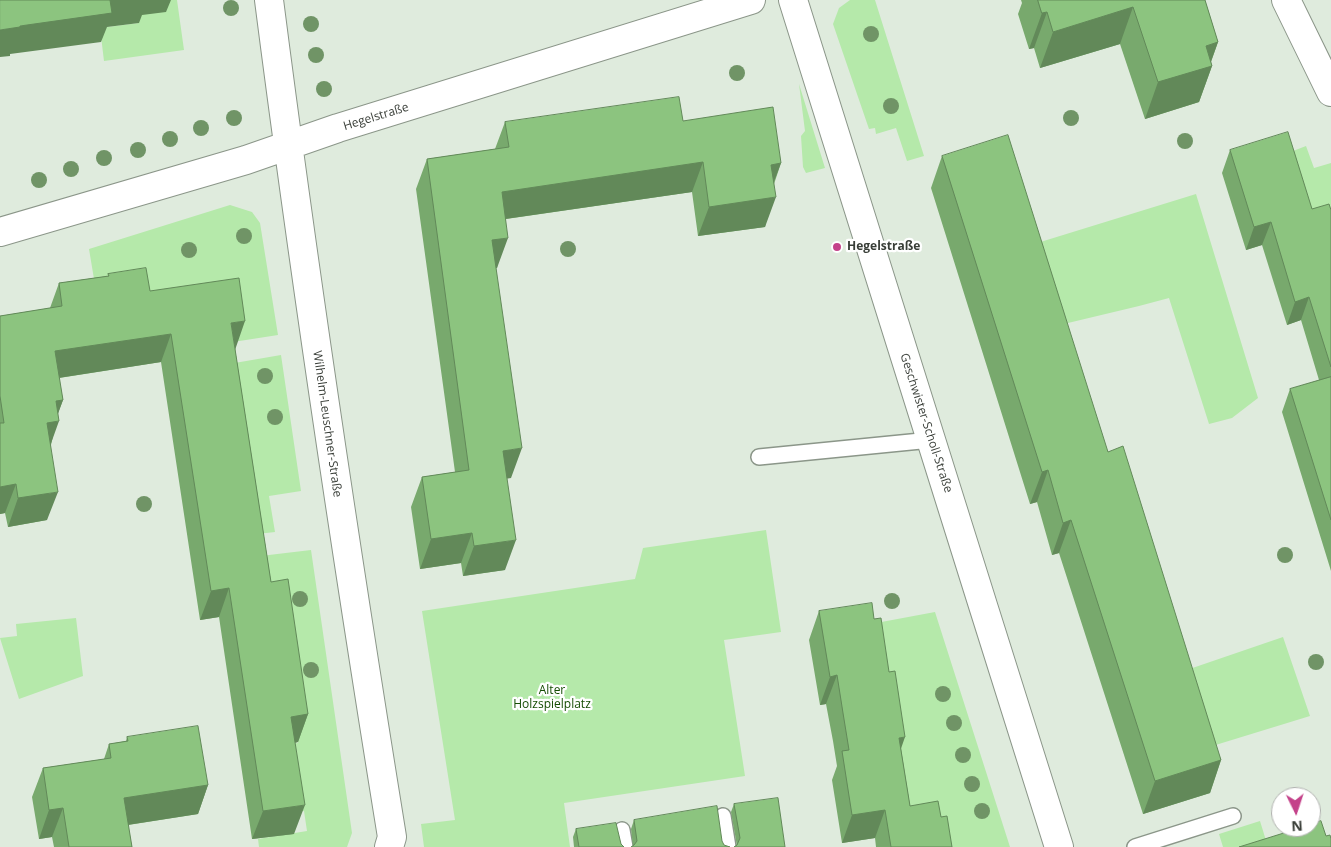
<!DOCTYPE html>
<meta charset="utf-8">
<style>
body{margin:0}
#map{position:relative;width:1331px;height:847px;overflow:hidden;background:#dfebdd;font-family:"Open Sans",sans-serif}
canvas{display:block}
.north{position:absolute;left:1271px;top:787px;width:50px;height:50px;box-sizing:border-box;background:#fff;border:1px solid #b0b2af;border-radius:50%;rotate:176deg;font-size:14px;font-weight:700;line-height:20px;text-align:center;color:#393e38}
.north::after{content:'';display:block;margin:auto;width:18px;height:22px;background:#c4428a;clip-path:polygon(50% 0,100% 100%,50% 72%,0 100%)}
</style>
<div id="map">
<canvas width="1331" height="847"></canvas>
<div class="north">N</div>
</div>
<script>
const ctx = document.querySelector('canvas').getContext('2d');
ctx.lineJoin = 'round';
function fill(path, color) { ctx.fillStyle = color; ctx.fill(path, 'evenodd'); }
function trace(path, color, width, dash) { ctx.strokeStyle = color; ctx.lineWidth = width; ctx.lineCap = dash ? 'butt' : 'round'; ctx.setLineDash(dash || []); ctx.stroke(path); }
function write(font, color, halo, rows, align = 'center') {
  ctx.font = font + ' "Open Sans",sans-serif'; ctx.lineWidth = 4.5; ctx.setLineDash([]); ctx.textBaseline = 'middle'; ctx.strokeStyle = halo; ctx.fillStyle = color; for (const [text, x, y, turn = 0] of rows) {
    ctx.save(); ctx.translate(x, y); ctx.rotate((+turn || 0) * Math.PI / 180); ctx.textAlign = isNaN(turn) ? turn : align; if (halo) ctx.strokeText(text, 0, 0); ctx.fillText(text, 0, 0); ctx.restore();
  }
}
fill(new Path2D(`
 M 164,0 L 177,0 L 184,50 L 104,61 L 100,28 L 139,23 L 138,16 Z
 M 850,0 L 875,0 L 924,156 L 907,161 L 896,128 L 876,134 L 875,128 L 869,129 L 833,24 L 839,8 Z
 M 799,84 L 825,168 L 806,173 L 803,167 L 801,136 L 805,131 Z
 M 1306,146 L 1314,168 L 1331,163 L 1331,260 L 1280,156 Z
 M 1196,194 L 1258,398 L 1232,418 L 1209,424 L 1169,298 L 1139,306 L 1047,328 L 1021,248 Z
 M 230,205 L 252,212 L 260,223 L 278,335 L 233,342 L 98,303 L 89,249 Z
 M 281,355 L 301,491 L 269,496 L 275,532 L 249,535 L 223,365 Z
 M 766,530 L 781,632 L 724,640 L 745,776 L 564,803 L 570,847 L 424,847 L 421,824 L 455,820 L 422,611 L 635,579 L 643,548 Z
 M 311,550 L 352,833 L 347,847 L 259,847 L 258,839 L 307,831 L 304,811 L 291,813 L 281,745 L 298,743 L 252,557 Z
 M 935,612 L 1010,847 L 937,847 L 894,835 L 860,626 Z
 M 76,618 L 83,676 L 19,699 L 0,638 L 17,636 L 16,624 Z
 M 1283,637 L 1310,716 L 1196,751 L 1172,675 Z
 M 1260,821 L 1268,847 L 1223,847 L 1219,834 Z`), '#b5e9aa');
const service = new Path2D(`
 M 759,457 L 931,440
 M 723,816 L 728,847
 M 622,830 L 625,847
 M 1135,847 L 1233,816`);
const minor = new Path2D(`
 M 269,0 C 305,280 347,559 392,837 L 389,847
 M 1286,0 L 1331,92
 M 0,232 L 246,160 L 338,128 L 751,0`);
const tertiary = new Path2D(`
 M 793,0 C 884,281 969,565 1059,847`);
trace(service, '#8b9689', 18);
trace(minor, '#8b9689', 30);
trace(tertiary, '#8b9689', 30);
trace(service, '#fff', 15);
trace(minor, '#fff', 28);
trace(tertiary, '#fff', 28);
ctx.fillStyle = '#709466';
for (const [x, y] of [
 [231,8],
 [311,24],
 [871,34],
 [316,55],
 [737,73],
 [324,89],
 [891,106],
 [234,118],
 [1071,118],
 [201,128],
 [170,139],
 [1185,141],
 [138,150],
 [104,158],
 [71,169],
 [39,180],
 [244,236],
 [568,249],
 [189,250],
 [265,376],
 [275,417],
 [144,504],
 [1285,555],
 [300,599],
 [892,601],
 [1316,662],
 [311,670],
 [943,694],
 [954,723],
 [963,755],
 [972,784],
 [982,811]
]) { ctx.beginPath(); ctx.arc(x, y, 8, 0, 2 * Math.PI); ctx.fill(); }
fill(new Path2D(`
 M 1021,0 L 1205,0 L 1218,42 L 1211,62 L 1212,66 L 1199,102 L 1145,119 L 1120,44 L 1040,68 L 1034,48 L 1029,49 L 1018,14 L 1022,3 Z
 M 683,121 L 781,163 L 774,184 L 765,227 L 698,236 L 692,192 L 506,219 L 497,268 L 496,268 L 511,478 L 507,478 L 505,570 L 463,576 L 461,563 L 420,569 L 411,507 L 422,477 L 455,472 L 416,189 L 427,159 L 495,149 L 505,122 Z
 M 1230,150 L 1312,209 L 1331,210 L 1331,571 L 1282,412 L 1290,389 L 1319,380 L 1301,320 L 1287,325 L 1262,245 L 1246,250 L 1222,173 Z
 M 942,156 L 1108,452 L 1221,760 L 1210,793 L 1143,814 L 1059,553 L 1052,555 L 1037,502 L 1030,504 L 931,188 Z
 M 108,274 L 150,291 L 235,349 L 271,582 L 308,714 L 298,742 L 295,743 L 294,834 L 252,839 L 219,617 L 200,620 L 161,362 L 59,378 L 63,400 L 58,413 L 51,445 L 47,520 L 8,527 L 5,513 L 0,514 L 0,316 L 50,308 L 59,283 L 108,276 Z
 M 819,611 L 874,619 L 901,749 L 910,806 L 941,817 L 952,847 L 876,847 L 875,838 L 842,843 L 832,780 L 837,766 L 833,741 L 826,704 L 820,705 L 809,640 Z
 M 127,737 L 208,785 L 198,814 L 128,825 L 132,847 L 54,847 L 52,837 L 39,839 L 32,797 L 43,768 L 104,759 L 109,744 L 126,741 Z
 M 734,804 L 785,847 L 737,846 L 731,812 Z
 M 634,820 L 722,841 L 633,846 L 631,829 Z
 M 576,829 L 621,844 L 624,847 L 574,847 L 573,837 Z`), '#78a96d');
fill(new Path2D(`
 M 110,0 L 171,0 L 166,12 L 142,15 L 139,23 L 107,27 L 101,42 L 10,54 L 10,56 L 0,57 L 0,30 L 20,26 Z
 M 1133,7 L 1120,44 L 1040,68 L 1053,32 Z
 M 1047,12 L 1034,48 L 1029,49 L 1042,13 Z
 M 1218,42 L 1209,67 L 1212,66 L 1199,102 L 1145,119 L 1158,82 L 1206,46 Z
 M 703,162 L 692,192 L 491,221 L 502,192 Z
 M 781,163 L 770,192 L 771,165 Z
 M 776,197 L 765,227 L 698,236 L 709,207 Z
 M 1271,222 L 1262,245 L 1246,250 L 1254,227 Z
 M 508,238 L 497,268 L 481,270 L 492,240 Z
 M 1309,297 L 1301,320 L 1287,325 L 1295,302 Z
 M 245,321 L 235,350 L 231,323 Z
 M 171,334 L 161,362 L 45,380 L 55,351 Z
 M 63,400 L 55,422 L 59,421 L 49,449 L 47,423 L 56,401 Z
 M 522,448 L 511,478 L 492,481 L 503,451 Z
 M 1048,470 L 1037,502 L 1030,504 L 1042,472 Z
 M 16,484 L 5,513 L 0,514 L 0,487 Z
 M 58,492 L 47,520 L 8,527 L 18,498 Z
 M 1071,520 L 1059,553 L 1052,555 L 1063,523 Z
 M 472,533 L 461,563 L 420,569 L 431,539 Z
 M 516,540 L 505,570 L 463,576 L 474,546 Z
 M 229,588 L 219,617 L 200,620 L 211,591 Z
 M 837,675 L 826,704 L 820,705 L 830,677 Z
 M 308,714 L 298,742 L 281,745 L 291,717 Z
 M 905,737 L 895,766 L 899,738 Z
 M 1221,760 L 1210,793 L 1143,814 L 1155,781 Z
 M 208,785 L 198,814 L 114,827 L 124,798 Z
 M 305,805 L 294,834 L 252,839 L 263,811 Z
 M 63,808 L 52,837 L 39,839 L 49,810 Z
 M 885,810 L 875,838 L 842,843 L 852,815 Z`), '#628959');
const building = new Path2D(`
 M 0,0 L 110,0 L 112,13 L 20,26 L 20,27 L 0,30 Z
 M 1038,0 L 1205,0 L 1218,42 L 1206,46 L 1212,66 L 1158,82 L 1133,7 L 1053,32 L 1047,12 L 1042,13 Z
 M 679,97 L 683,121 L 773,107 L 781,163 L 771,165 L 776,197 L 709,207 L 703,162 L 502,192 L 508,238 L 492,240 L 522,448 L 503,451 L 516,540 L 474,546 L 472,533 L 431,539 L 422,477 L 469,470 L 427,159 L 509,147 L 505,122 Z
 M 1288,132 L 1312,209 L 1329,204 L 1331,210 L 1331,367 L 1309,297 L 1295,302 L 1271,222 L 1254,227 L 1230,150 Z
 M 1008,135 L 1108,452 L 1123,446 L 1221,760 L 1155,781 L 1071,520 L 1063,523 L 1048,470 L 1042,472 L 942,156 Z
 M 146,268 L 150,291 L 239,278 L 245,321 L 231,323 L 271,582 L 288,579 L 308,714 L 291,717 L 305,805 L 263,811 L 229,588 L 211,591 L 171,334 L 55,351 L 63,400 L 56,401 L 59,421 L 47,423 L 58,492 L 18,498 L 16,484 L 0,487 L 0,423 L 4,423 L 0,396 L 0,316 L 62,306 L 59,283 L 109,276 L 108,274 Z
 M 1331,377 L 1331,520 L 1290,389 Z
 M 872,603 L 874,619 L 881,618 L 889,672 L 895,671 L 905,737 L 899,738 L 910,806 L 938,801 L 941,817 L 947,816 L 952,847 L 891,847 L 885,810 L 852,815 L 842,751 L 849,750 L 843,713 L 837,675 L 830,677 L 819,611 Z
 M 198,726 L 208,785 L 124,798 L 132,847 L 69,847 L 63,808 L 49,810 L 43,768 L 111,758 L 109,744 L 128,741 L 127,737 Z
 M 778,798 L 785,847 L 734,847 L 737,845 L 740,838 L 734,804 Z
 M 717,806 L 722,841 L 724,845 L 730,847 L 631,847 L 634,845 L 637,841 L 634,820 Z
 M 1321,821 L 1326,836 L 1330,835 L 1331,839 L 1331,847 L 1239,847 L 1303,827 L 1311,827 L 1311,824 Z
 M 616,823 L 621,844 L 624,847 L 579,847 L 576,829 Z`);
fill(building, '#8cc47f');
trace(building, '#628959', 1);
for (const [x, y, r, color] of [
 [837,247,5,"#c4428a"]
]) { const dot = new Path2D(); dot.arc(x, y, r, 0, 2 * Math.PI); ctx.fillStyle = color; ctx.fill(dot); trace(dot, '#fff', 2); }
write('12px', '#393e38', '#fff', [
 ["Hegelstraße",376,117,-17],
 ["Geschwister-Scholl-Straße",926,423,72],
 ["Wilhelm-Leuschner-Straße",327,424,82]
]);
write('bold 12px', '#393e38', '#fff', [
 ["Hegelstraße",847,247]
], 'left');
write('12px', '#164d04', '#fff', [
 ["Alter",552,691],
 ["Holzspielplatz",552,705]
]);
</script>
